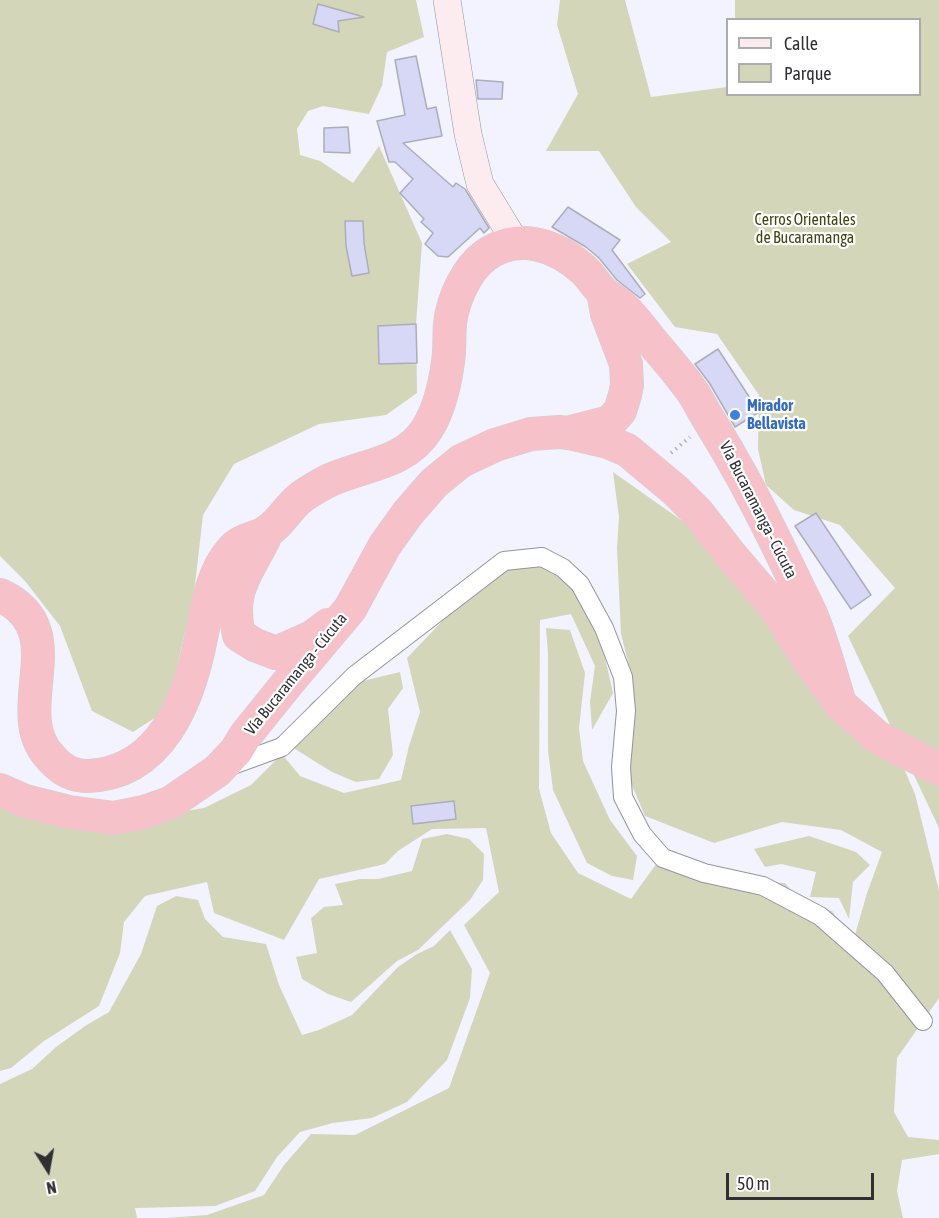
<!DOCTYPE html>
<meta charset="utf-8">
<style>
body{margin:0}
#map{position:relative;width:939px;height:1218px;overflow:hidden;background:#f2f3fe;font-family:"Asap Condensed",sans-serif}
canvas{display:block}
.legend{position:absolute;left:726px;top:18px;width:195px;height:78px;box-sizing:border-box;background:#fff;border:2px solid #acacae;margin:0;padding:8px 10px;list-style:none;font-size:18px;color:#2f2f34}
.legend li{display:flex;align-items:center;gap:12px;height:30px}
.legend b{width:30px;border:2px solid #acacae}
.north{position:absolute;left:18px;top:1140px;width:60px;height:60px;-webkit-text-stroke:4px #fff;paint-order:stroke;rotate:169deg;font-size:16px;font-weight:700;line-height:24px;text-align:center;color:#2f2f34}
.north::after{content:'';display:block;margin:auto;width:21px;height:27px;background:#2f2f34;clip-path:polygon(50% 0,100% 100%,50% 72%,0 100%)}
.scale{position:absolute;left:726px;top:1173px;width:148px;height:27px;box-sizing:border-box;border:3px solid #2f2f34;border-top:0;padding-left:8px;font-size:18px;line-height:21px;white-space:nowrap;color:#2f2f34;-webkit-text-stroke:4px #fff;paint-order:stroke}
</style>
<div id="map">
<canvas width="939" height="1218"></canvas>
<ul class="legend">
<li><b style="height:8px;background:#fcecef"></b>Calle</li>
<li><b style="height:16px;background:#d3d6b9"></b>Parque</li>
</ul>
<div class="north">N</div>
<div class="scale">50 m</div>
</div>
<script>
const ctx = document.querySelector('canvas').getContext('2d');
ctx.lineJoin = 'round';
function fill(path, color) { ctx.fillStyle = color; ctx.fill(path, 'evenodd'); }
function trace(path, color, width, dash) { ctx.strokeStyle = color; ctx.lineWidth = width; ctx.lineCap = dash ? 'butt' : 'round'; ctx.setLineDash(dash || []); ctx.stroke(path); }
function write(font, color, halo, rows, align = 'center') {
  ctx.font = font + ' "Asap Condensed",sans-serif'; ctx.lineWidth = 4.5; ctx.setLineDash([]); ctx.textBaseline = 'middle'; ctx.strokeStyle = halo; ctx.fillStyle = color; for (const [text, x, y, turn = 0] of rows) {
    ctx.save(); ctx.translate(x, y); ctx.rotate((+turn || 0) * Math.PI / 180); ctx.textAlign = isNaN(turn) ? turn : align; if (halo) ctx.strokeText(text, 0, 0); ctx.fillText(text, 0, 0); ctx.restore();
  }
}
fill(new Path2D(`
 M 0,0 L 416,0 L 424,37 L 387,52 L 382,86 L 369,114 L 323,106 L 308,111 L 297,129 L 300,155 L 320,161 L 353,183 L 379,146 L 422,243 L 416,324 L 417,393 L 386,415 L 319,424 L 234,464 L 203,515 L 194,593 L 167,710 L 133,732 L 92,711 L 60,626 L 25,581 L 0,556 Z
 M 560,0 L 625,0 L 651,97 L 727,87 L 728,94 L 920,94 L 920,20 L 735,19 L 735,0 L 939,0 L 939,828 L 848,636 L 895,588 L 840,525 L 794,510 L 766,485 L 758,449 L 759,395 L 717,334 L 675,327 L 627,264 L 671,242 L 636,207 L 599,151 L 546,151 L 578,94 L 557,25 Z
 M 613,472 L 715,544 L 802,650 L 886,727 L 915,794 L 939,891 L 939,998 L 897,1058 L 894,1112 L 908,1137 L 939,1140 L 939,1154 L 902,1160 L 897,1191 L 903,1218 L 166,1218 L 207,1215 L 264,1195 L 284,1165 L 311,1134 L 355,1135 L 449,1088 L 490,973 L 464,925 L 499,892 L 486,828 L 432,829 L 398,851 L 385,864 L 319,879 L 284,940 L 214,913 L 207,882 L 145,896 L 124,922 L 120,953 L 99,1006 L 44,1041 L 11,1068 L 0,1071 L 0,777 L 42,801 L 167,814 L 204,808 L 251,785 L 282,754 L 300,776 L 344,793 L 401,780 L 409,746 L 420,712 L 407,658 L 450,613 L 528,551 L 587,579 L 613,693 L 592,730 L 590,702 L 595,666 L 571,614 L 540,620 L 539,789 L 551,833 L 578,873 L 631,899 L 659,860 L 737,881 L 785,883 L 804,906 L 832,911 L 853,942 L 867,893 L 882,852 L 841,830 L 782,822 L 714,843 L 645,816 L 620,757 L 633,681 L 621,634 L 617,548 L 619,517 Z
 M 546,628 L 570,630 L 585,673 L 579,728 L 583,761 L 610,820 L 637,856 L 633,880 L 612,876 L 587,863 L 553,790 L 548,750 L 548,653 Z
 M 400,672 L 403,688 L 388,709 L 393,755 L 379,779 L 356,782 L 332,772 L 287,744 L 311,703 L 319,697 L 342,686 Z
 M 447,834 L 469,839 L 484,854 L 483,880 L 470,900 L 418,950 L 397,961 L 351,1002 L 328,994 L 302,979 L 296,957 L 317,953 L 311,918 L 324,907 L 343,905 L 335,884 L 360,879 L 378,879 L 412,871 L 422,839 Z
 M 809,836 L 856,852 L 870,865 L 853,882 L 849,919 L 839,898 L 810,897 L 816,872 L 781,864 L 765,867 L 754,849 Z
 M 176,896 L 198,900 L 205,919 L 223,937 L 266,944 L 279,985 L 302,1035 L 319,1030 L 352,1015 L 398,967 L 417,954 L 434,946 L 450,930 L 472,969 L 470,998 L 447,1060 L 407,1102 L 372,1118 L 333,1123 L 300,1132 L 277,1157 L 255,1191 L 215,1206 L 135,1208 L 137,1218 L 0,1218 L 0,1084 L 32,1069 L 56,1047 L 85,1026 L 109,1012 L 141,954 L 157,906 Z`), '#d3d6b9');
const building = new Path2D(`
 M 318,4 L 364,17 L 338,21 L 339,32 L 313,24 Z
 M 416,56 L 427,109 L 436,107 L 442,136 L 403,143 L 453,187 L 456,183 L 465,189 L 489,228 L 484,233 L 480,228 L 448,257 L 438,256 L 425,244 L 433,233 L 421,222 L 424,219 L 400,193 L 413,179 L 395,162 L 389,162 L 377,121 L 405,115 L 395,60 Z
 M 476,80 L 503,82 L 502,99 L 478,99 Z
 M 348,127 L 350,153 L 324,152 L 324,128 Z
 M 568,207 L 620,240 L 612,250 L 645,294 L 640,298 L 617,280 L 599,258 L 586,247 L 552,227 Z
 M 345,221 L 363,221 L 364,243 L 369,273 L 352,276 L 346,246 Z
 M 416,324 L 417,363 L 379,364 L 378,326 Z
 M 718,349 L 759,412 L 735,427 L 710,384 L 695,364 Z
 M 816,513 L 871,595 L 851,609 L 795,526 Z
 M 454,801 L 456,819 L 413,824 L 411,806 Z`);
fill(building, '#d6d8f6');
trace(building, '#adadb8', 1.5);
const street = new Path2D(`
 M 227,767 L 282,747 L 354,676 L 504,561 L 542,557 L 563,568 L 580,584 L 604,628 L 623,677 L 626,711 L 621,767 L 623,797 L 642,834 L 663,858 L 704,873 L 763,886 L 820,916 L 885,973 L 923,1021`);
const secondary = new Path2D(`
 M 447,0 L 468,134 L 480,184 L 516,243`);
const highway = new Path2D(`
 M 571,432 L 610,422 L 620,411 L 625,395 L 627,385 L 626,364 L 607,314 L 603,292
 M 264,539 C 245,576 229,592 239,635 L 255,645 L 276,653 L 312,637 L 328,625
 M 0,595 C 78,631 3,713 53,760 C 62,770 73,776 87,776 C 161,774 189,700 201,638 C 207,609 211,573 232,550 C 241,539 255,539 266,532 C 279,525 287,509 299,499 C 306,493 317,487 326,482 C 360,465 405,465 427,429 C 439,410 445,384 448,362 C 450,349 449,336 450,323 C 453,300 466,269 486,255 C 519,232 557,245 585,271 C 592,278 597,287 605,294 C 609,297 614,300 618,303 C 632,314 643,331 654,344 C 666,358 678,372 689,387 C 697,397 702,409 709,420 C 734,460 756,501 777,544 C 788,567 800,591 811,614 C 823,643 831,674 840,704
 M 0,790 L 25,801 L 69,812 L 114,818 L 144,812 L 170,803 L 217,771 L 236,751 L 245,736 L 286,685 L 350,609 L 385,545 L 408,513 L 434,483 L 461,461 L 495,445 L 531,434 L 559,432 L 569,433 L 608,442 L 627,450 L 675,490 L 698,513 L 729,553 L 775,607 L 807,658 L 840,704 L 877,737 L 939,769`);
trace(street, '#93949e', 20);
trace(secondary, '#93949e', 28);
trace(highway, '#d1d1d2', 34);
trace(new Path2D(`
 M 671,453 L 690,437`), '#b2b2bb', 4, [1.5, 4.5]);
trace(street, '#fff', 18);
trace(secondary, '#fcecef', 27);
trace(highway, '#f6c1c9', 33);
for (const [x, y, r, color] of [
 [735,415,6,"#3f7fe0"]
]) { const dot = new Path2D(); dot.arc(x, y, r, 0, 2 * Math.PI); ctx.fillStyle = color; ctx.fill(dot); trace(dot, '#fff', 2); }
write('16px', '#424512', '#fff', [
 ["Cerros Orientales",805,220],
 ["de Bucaramanga",805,238]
]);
write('bold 16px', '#366cbe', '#fff', [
 ["Mirador",747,406],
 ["Bellavista",747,424]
], 'left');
write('16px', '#2f2f34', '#fff', [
 ["Vía Bucaramanga - Cúcuta",758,510,63],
 ["Vía Bucaramanga - Cúcuta",296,674,-51]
]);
</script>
